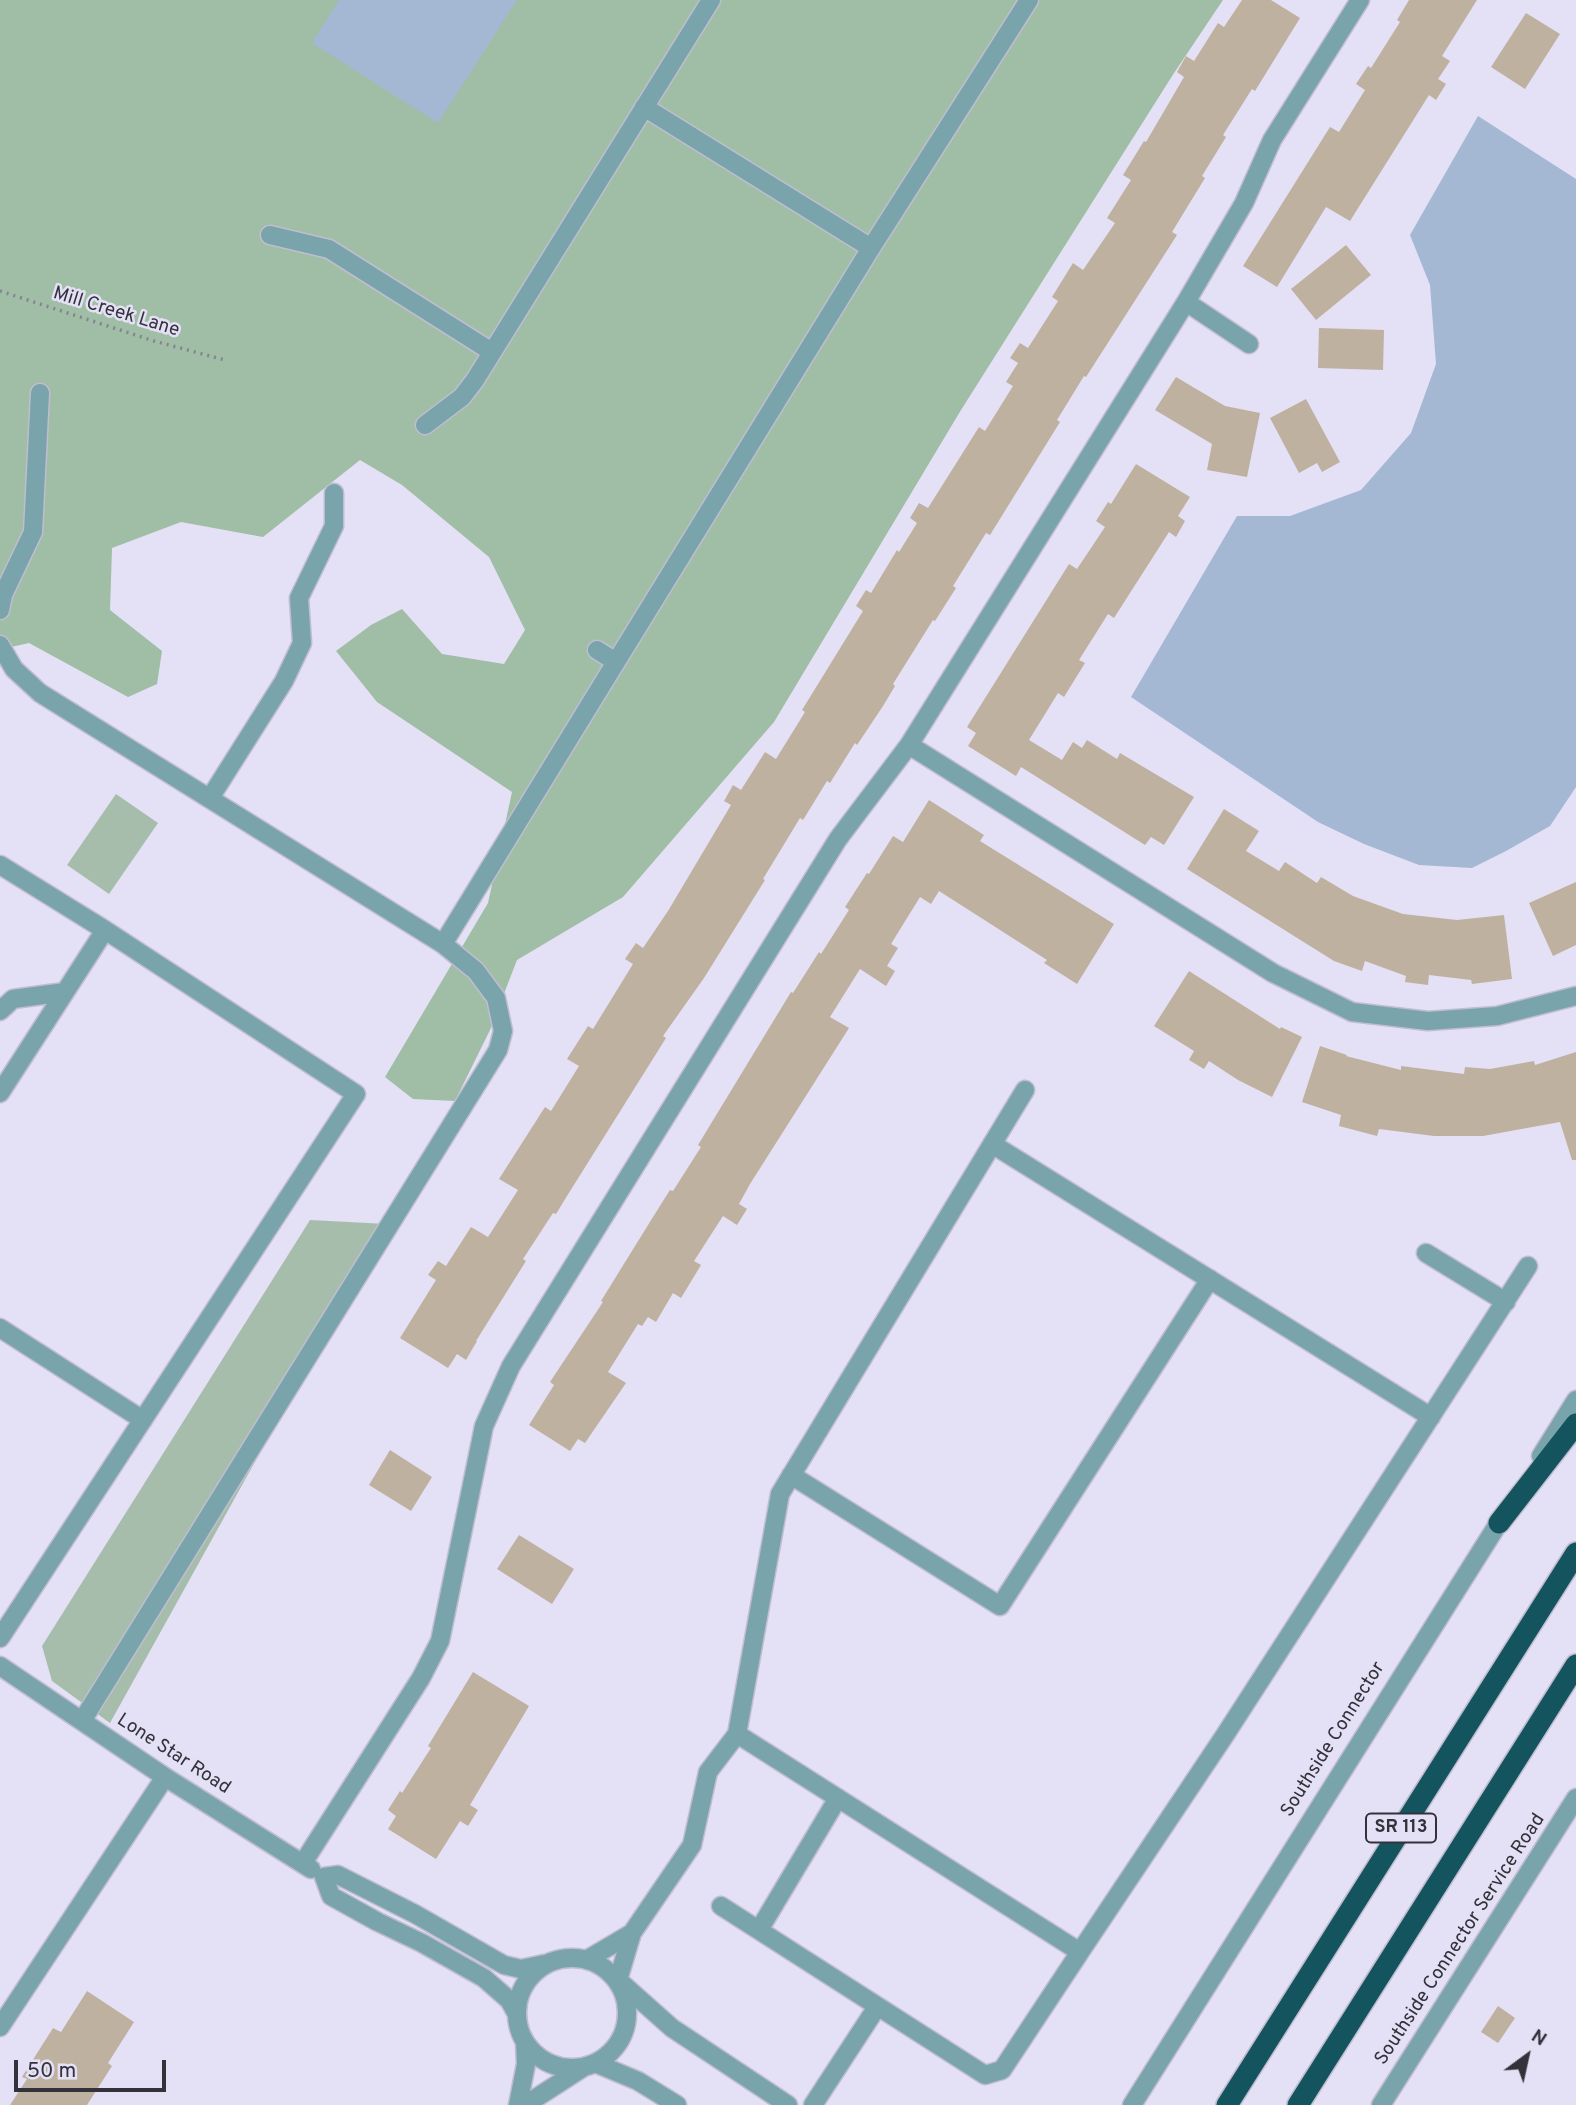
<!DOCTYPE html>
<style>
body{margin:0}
#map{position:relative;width:1576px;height:2105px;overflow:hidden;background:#e4e0f5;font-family:Overpass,sans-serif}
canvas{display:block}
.north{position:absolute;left:1492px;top:2021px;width:70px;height:70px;-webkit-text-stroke:5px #e4e0f5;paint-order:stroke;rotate:33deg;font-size:19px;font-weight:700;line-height:28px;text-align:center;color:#33323a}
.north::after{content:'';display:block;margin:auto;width:24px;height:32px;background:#33323a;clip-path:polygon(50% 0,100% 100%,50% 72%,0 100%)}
.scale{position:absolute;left:14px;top:2060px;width:152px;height:32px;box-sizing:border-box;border:4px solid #33323a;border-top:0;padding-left:9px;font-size:21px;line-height:24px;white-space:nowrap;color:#33323a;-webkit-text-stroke:5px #e4e0f5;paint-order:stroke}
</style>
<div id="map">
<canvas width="1576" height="2105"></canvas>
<div class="north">N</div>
<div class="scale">50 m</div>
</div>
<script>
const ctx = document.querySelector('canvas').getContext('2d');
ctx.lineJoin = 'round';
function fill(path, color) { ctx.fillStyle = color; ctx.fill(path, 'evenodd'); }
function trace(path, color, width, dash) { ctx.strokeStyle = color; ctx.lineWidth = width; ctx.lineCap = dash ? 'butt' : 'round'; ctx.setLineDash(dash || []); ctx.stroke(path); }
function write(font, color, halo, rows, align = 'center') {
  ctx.font = font + ' Overpass,sans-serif'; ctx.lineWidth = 5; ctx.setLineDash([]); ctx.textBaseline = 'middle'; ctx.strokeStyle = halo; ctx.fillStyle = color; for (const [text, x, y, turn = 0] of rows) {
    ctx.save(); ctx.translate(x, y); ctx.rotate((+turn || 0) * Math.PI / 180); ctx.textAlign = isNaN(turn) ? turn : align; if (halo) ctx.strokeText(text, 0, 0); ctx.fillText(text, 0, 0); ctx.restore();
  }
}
fill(new Path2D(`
 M 116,794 L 158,823 L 109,894 L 67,865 Z
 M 310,1220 L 387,1224 L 110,1723 L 52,1681 L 42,1646 Z`), '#a7bdac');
fill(new Path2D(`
 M 0,0 L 1223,0 L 1174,73 L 961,410 L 774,722 L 623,897 L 517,960 L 490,1030 L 455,1101 L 413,1099 L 385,1077 L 488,903 L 512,792 L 377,702 L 336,651 L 371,625 L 402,609 L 442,654 L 504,664 L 525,630 L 489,557 L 402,485 L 360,460 L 263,537 L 181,522 L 112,548 L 110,610 L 162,651 L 157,684 L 128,697 L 29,643 L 2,649 L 0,652 Z`), '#a0bda6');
fill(new Path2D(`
 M 339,0 L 517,0 L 438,123 L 312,43 Z
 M 1478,116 L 1576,179 L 1576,787 L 1550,826 L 1506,851 L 1472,868 L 1419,865 L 1364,844 L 1318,822 L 1131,697 L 1237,516 L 1290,516 L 1361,490 L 1411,433 L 1436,364 L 1430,285 L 1410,235 Z`), '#a4b8d4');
fill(new Path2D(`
 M 1242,0 L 1271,0 L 1300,18 L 1255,91 L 1252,89 L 1223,135 L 1226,137 L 1202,176 L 1205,178 L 1172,232 L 1177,235 L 1086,377 L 1084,376 L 1057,420 L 1060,422 L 990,535 L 986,533 L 953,586 L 956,588 L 935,621 L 933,620 L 893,684 L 895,686 L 883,706 L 857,745 L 855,743 L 830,783 L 827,781 L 803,820 L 800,818 L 763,879 L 765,880 L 704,978 L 663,1036 L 666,1038 L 567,1196 L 556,1214 L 553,1213 L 523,1259 L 526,1261 L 476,1341 L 477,1341 L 466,1360 L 457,1354 L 448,1368 L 400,1338 L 436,1280 L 428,1275 L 438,1261 L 446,1266 L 471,1227 L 488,1237 L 518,1190 L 499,1179 L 545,1107 L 551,1111 L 579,1066 L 567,1059 L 588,1026 L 593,1029 L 633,964 L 625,959 L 636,943 L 643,948 L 668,911 L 731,805 L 724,801 L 733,785 L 741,790 L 765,752 L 776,759 L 805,712 L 802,710 L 863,611 L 856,606 L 866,590 L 871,593 L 897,550 L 899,552 L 917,523 L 910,518 L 919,503 L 928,508 L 979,427 L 985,431 L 1013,386 L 1006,382 L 1018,363 L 1010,358 L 1020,343 L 1028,348 L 1058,301 L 1052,297 L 1073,263 L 1083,270 L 1115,223 L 1107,218 L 1131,180 L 1123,175 L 1144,141 L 1146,142 L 1184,77 L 1177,72 L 1186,56 L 1194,61 L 1218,23 L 1224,27 Z
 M 1409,0 L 1477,0 L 1442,56 L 1450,61 L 1438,79 L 1446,84 L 1436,100 L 1429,95 L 1350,221 L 1326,207 L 1277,287 L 1243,266 L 1330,127 L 1339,132 L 1365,90 L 1356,84 L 1368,66 L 1371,68 L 1400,22 L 1397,20 Z
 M 1526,13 L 1560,34 L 1525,89 L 1491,67 Z
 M 1346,245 L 1371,275 L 1316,320 L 1291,289 Z
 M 1319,328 L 1384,330 L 1383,370 L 1318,368 Z
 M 1176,377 L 1225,406 L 1260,413 L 1247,477 L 1207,470 L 1212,444 L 1155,410 Z
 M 1306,399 L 1340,462 L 1322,472 L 1317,463 L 1299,473 L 1270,418 Z
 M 1136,464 L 1190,497 L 1178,516 L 1185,521 L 1176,537 L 1169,532 L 1114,618 L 1108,614 L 1079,660 L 1085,663 L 1064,697 L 1058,693 L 1029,740 L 1062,760 L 1073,742 L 1082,748 L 1087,740 L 1117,759 L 1120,753 L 1194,797 L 1164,845 L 1151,837 L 1145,845 L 1021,767 L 1016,776 L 968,746 L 976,733 L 967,727 L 1069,564 L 1077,569 L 1105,527 L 1096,521 L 1108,502 L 1111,504 Z
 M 929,800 L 984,835 L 980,841 L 1114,924 L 1077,984 L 1044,963 L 1047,960 L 939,891 L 931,904 L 920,897 L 891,944 L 898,948 L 887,966 L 895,971 L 886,986 L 860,969 L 830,1017 L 849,1028 L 750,1184 L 739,1204 L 747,1209 L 737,1225 L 723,1216 L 694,1261 L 701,1265 L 681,1298 L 673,1293 L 656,1322 L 648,1317 L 642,1326 L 638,1324 L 608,1372 L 626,1383 L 585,1443 L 578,1439 L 570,1451 L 529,1425 L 554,1385 L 550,1382 L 603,1302 L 601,1301 L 653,1217 L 670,1190 L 673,1191 L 701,1147 L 698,1145 L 791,992 L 793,993 L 819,952 L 821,954 L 849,910 L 845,907 L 867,873 L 869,874 L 893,836 L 903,842 Z
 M 1224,809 L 1259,831 L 1246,851 L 1279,871 L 1285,862 L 1317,883 L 1321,877 L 1353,896 L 1403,914 L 1457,920 L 1504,915 L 1512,979 L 1472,984 L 1471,980 L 1429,975 L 1428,985 L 1405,982 L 1406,976 L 1365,961 L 1362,971 L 1334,961 L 1187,869 Z
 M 1576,882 L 1576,945 L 1553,956 L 1529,903 Z
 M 1189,971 L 1280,1029 L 1281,1027 L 1302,1037 L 1272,1097 L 1238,1080 L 1209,1061 L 1204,1069 L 1189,1060 L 1194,1051 L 1154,1026 Z
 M 1320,1046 L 1347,1055 L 1346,1056 L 1401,1070 L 1401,1066 L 1464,1074 L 1465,1067 L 1490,1069 L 1534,1061 L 1535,1065 L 1576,1052 L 1576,1160 L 1572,1160 L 1560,1122 L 1483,1136 L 1434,1136 L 1379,1129 L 1377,1136 L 1339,1126 L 1341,1115 L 1302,1102 Z
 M 390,1450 L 432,1477 L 411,1511 L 369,1485 Z
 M 519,1535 L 574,1569 L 552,1604 L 497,1569 Z
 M 473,1672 L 529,1706 L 470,1805 L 478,1810 L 468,1826 L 460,1821 L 436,1859 L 388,1829 L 396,1816 L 388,1810 L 400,1791 L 402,1793 L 431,1748 L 428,1746 Z
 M 87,1991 L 134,2022 L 108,2063 L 112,2066 L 87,2105 L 10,2105 L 27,2079 L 22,2077 L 53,2028 L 61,2032 Z
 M 1498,2006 L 1515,2018 L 1498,2043 L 1481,2032 Z`), '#bfb1a0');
const minor = new Path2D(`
 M 644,107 L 871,248
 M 270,235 L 329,249 L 492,352
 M 1186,302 L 1249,344
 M 425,425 L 462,397 L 475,380 L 711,0
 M 0,610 L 3,595 L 33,532 L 40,393
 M 0,645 L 14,669 L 40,693 L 443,944 L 476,971 L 496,998 L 503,1031 L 498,1050 L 82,1721
 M 616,662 L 871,248 L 1029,0
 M 909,745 L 1273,973 L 1352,1012 L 1428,1021 L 1497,1016 L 1576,996
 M 210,798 L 284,681 L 302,643 L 299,598 L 334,526 L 334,493
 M 0,865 L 105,930
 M 443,944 L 616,662 L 597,650
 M 0,1011 L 13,999 L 65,992
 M 0,1093 L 105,930 L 356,1094 L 0,1638
 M 992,1144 L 1431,1417
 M 1426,1253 L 1506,1302
 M 0,1328 L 143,1420
 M 1541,1456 L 1576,1400
 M 791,1475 L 1000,1606 L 1210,1279
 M 0,1666 L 165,1777 L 311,1869
 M 737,1734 L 708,1772 L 692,1845 L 632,1933 L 618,1980 L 672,2028 L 788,2105
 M 303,1863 L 421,1678 L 440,1641 L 484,1426 L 511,1366 L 838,839 L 909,745 L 1186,302 L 1244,203 L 1272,140 L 1360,0
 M 721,1906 L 985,2075 L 1002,2070 L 1080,1952 L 737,1734 L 780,1494 L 1025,1090
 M 759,1930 L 838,1798
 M 1080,1952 L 1225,1735 L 1528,1266
 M517 2013a55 55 0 1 1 110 0a55 55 0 1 1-110 0Z
 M 588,1959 L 632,1933
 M 517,2014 L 509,2000 L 484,1978 L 422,1943 L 378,1922 L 331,1896 L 324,1877 L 338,1875 L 415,1914 L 504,1965 L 521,1969 L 544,1964
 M 0,2027 L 165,1777
 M 595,2063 L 638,2081 L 677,2105
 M 518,2105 L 526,2064 L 525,2042
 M 525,2105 L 584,2067
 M 813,2105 L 877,2007
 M 1132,2105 L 1505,1513
 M 1381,2105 L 1576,1798`);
const highway = new Path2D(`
 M 1499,1523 L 1576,1424
 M 1227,2105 L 1576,1553
 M 1298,2105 L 1576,1665`);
trace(minor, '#c1bdd0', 21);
trace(highway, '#c1bdd0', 24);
trace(new Path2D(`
 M 0,291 L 154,341 L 225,360`), '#858391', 3.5, [2, 5]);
trace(minor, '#79a4ac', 18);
trace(highway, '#14545f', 21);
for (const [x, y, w] of [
 [1401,1828,70]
]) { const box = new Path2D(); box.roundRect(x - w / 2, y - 14.5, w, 29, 5); ctx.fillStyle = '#e4e0f5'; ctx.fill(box); trace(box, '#33323a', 2); }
write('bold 18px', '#33323a', null, [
 ["SR 113",1401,1828]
]);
write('19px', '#33323a', '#e4e0f5', [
 ["Mill Creek Lane",116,313,17],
 ["Southside Connector",1334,1740,-58],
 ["Lone Star Road",173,1755,33],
 ["Southside Connector Service Road",1461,1940,-57]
]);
</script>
